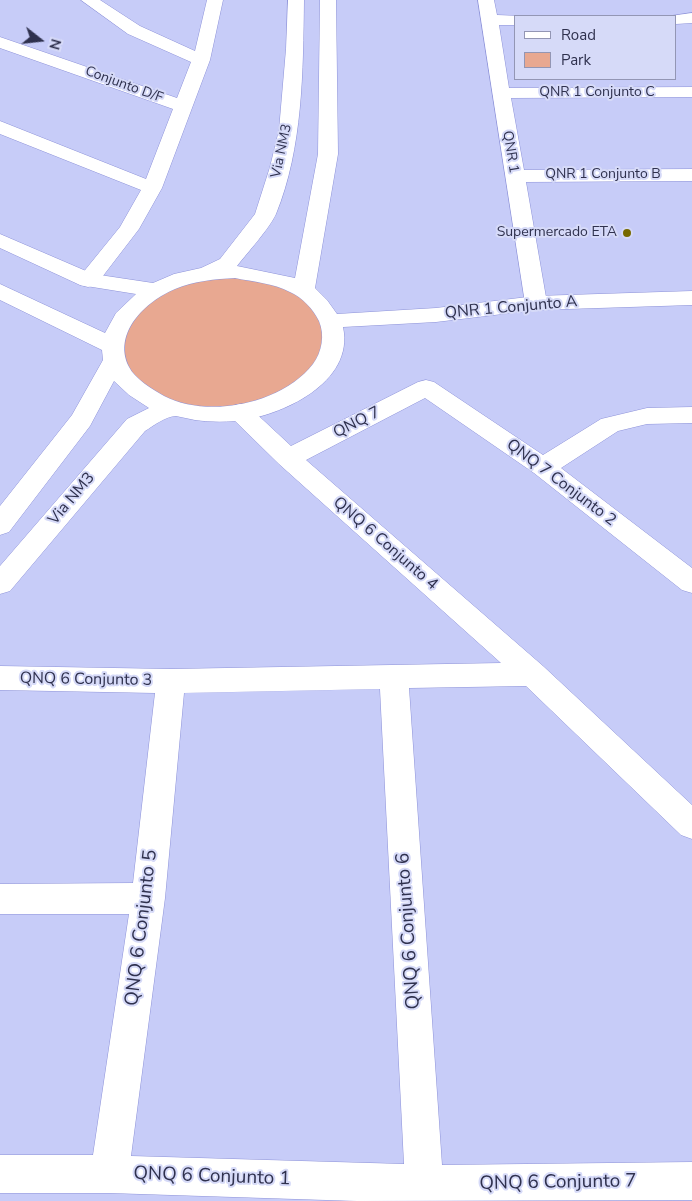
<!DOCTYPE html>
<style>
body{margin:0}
#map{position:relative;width:692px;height:1201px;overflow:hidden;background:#c7ccf8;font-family:"Nunito Sans",sans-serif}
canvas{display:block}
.legend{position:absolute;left:514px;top:15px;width:162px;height:65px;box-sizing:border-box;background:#d6daf8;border:1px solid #9396b4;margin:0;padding:6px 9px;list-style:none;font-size:15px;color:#2f314e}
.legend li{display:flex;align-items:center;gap:10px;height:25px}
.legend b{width:25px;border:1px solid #9396b4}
.north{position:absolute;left:15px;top:15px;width:50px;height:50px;-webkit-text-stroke:4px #d6daf8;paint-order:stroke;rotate:106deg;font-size:14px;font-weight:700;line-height:20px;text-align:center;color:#2f314e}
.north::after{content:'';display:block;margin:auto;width:18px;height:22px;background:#2f314e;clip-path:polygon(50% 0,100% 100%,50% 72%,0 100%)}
</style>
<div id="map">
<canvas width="692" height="1201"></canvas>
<ul class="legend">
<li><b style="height:6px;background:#fff"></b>Road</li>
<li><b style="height:14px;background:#e8a891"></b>Park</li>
</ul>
<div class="north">N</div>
</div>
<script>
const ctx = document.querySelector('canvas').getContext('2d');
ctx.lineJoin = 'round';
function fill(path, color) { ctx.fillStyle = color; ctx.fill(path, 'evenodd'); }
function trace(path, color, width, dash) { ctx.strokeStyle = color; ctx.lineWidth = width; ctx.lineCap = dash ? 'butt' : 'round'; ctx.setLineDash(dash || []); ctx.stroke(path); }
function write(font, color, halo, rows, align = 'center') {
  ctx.font = font + ' "Nunito Sans",sans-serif'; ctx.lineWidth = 4; ctx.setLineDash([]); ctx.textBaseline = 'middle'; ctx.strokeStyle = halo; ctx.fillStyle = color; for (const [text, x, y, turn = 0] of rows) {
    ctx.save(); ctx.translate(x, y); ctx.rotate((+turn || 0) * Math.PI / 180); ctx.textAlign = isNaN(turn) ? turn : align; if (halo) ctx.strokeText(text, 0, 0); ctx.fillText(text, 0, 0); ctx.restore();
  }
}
fill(new Path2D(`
 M 205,274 L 286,282 L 333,328 L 320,374 L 228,414 L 158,403 L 124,376 L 119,346 L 145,297 Z`), '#e8a891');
const street = new Path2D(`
 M 81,0 L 100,0 L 140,26 L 195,51 L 207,0 L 223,0 L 210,60 L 162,188 L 139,229 L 96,285 L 88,287 L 80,285 L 77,280 L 120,227 L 141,190 L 0,134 L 0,121 L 146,179 L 173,109 L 0,48 L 0,37 L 177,98 L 191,62 L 128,34 Z
 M 478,0 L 494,0 L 497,15 L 521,16 L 516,16 L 516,25 L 499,25 L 509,88 L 692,87 L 692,97 L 511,98 L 524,170 L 692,169 L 692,181 L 526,182 L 547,303 L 544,308 L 536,310 L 528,308 L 525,303 Z
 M 692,13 L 692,23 L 676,24 L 676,16 L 670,16 Z
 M 426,380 L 434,382 L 543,455 L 601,419 L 647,408 L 692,407 L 692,423 L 647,424 L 618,431 L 561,468 L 692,568 L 692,593 L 682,590 L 534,473 L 425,398 L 306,460 L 543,666 L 692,805 L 692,839 L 681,835 L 526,686 L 409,688 L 442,1165 L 692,1162 L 692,1200 L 357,1201 L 109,1193 L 0,1193 L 0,1155 L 93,1155 L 129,914 L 0,914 L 0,884 L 133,883 L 155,693 L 0,690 L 0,666 L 171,669 L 501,663 L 279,464 L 232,418 L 228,412 L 232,406 L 240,404 L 248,406 L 291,446 L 418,382 ZM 380,689 L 404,1164 L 131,1156 L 165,898 L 184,693 Z`);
const secondary = new Path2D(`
 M 288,0 L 304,0 C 303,71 303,148 276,214 C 269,229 248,252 237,266 L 295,278 L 318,154 L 320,0 L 336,0 L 338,154 L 315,288 L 327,300 L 337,314 L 436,308 L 536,296 L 692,291 L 692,305 L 536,310 L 436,322 L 343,327 C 355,383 281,416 237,421 C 223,422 209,422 195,420 C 189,419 182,417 176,416 C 166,416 153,426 145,431 L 10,591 L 0,594 L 0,566 L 127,419 L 149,408 L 129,395 L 114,381 L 90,426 L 9,532 L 0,535 L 0,506 L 72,415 L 103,360 L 102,350 L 0,300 L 0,284 L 105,333 L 116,313 L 136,294 L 80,285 L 0,248 L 0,234 L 93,274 L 153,283 L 174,274 L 201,268 L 220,259 L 255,214 L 270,167 L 279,130 L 286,49 ZM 235,278 C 254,282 273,283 290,292 C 302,297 313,309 319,321 C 325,335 322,352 313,364 C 282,404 208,419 164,396 C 152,389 135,379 129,367 C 112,333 146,301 175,289 C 194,281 215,279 235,278 Z`);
trace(street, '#8d92d8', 1);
trace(secondary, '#8d92d8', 1);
fill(street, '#fff');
fill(secondary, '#fff');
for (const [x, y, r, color] of [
 [627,233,5,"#776900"]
]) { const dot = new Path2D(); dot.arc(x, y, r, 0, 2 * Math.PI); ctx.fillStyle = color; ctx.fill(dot); trace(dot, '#d6daf8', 2); }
write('14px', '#2f314e', '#d6daf8', [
 ["Conjunto D/F",124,85,20],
 ["QNR 1 Conjunto C",597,93],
 ["Via NM3",282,151,-78],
 ["QNR 1",510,152,81],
 ["QNR 1 Conjunto B",603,175]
]);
write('14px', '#2f314e', '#d6daf8', [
 ["Supermercado ETA",617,233]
], 'right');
write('16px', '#2f314e', '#d6daf8', [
 ["QNR 1 Conjunto A",511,308,-5],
 ["QNQ 7",357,423,-27],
 ["QNQ 7 Conjunto 2",561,483,37],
 ["Via NM3",72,499,-50],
 ["QNQ 6 Conjunto 4",385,544,41],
 ["QNQ 6 Conjunto 3",86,680,1]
]);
write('19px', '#2f314e', '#d6daf8', [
 ["QNQ 6 Conjunto 5",142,928,-83],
 ["QNQ 6 Conjunto 6",409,931,-94],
 ["QNQ 6 Conjunto 1",212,1177,2],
 ["QNQ 6 Conjunto 7",558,1183,-1]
]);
</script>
